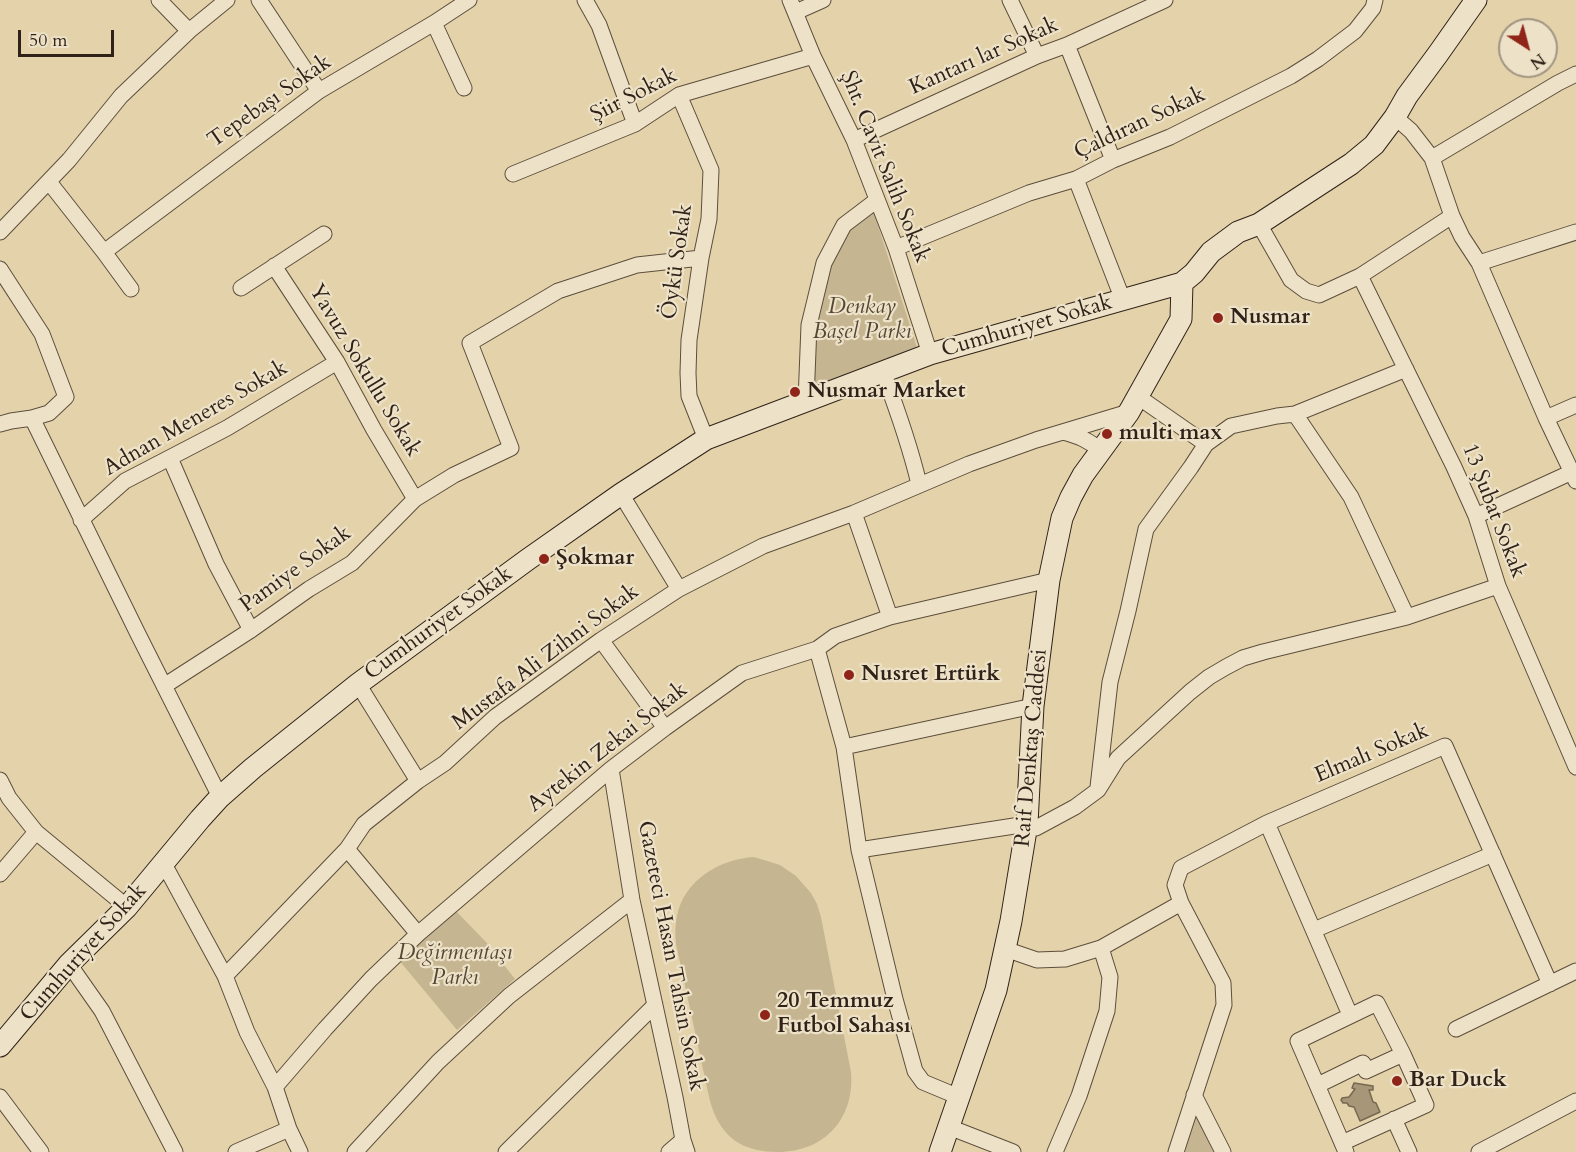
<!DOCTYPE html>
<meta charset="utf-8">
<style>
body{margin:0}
#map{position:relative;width:1576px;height:1152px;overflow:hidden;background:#e4d3aa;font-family:Cardo,serif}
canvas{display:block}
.north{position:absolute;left:1498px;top:18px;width:60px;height:60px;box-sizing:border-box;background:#ede2c8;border:2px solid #a19582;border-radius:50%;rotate:144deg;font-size:16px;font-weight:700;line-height:24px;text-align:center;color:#302218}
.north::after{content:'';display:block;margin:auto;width:21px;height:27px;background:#8f2418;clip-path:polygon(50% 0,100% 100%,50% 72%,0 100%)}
.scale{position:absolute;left:18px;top:30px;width:96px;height:27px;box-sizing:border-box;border:3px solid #302218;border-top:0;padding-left:8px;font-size:18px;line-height:21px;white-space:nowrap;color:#302218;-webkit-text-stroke:4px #ede2c8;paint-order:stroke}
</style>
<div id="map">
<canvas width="1576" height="1152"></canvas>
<div class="north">N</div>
<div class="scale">50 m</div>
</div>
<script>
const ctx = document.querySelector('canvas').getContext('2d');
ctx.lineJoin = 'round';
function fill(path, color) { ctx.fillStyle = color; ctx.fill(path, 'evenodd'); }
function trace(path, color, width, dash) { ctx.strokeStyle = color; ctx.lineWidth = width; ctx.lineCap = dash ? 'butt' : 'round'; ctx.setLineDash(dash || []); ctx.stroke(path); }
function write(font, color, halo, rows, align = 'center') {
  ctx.font = font + ' Cardo,serif'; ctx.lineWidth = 4.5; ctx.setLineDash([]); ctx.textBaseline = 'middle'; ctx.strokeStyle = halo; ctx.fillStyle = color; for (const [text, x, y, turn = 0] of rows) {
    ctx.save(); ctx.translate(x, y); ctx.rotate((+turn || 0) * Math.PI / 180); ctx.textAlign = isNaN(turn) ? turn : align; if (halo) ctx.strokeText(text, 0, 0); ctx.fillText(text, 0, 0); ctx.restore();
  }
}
fill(new Path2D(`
 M 874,213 L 918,351 L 811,390 L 814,334 L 827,268 L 846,233 L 858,223 Z
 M 754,857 L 780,865 L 796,876 L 811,893 L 817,904 L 821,917 L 851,1072 C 855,1118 825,1152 778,1152 C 763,1152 746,1149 734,1140 C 720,1129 713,1114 709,1097 L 676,944 C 675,934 675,925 677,916 C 684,880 720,859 754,857 Z
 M 454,909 L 486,942 L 515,979 L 457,1030 L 398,959 Z
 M 1196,1113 L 1213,1152 L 1185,1152 Z`), '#c5b591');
const water = new Path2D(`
 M 1354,1083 L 1373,1086 L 1373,1090 L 1369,1090 L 1373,1102 L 1376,1103 L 1380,1112 L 1360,1121 L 1354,1107 L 1349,1106 L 1347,1103 L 1343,1103 L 1341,1100 L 1342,1098 L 1349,1097 L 1355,1089 L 1352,1088 Z`);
fill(water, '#a79778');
trace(water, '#776852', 1.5);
const street = new Path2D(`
 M 159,0 L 189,31
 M 259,0 L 319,91
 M 585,0 L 599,25 L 635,124
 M 790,0 L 813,56 L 854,140 L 896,248 L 930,354
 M 1010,0 L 1037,56
 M 796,12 L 823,0
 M 434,23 L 464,88
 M 1067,45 L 1113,160
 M 679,95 L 711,170 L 709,219 L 701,258 L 689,340 L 688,373 L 689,396 L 706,439
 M 1395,117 L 1411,131 L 1432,158 L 1452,216 L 1462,237 L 1479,263 L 1546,418 L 1576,481
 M 854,140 L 1037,56 L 1067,45 L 1165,0
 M 1432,158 L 1558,83 L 1576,74
 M 513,174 L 635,124 L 679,95 L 813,56
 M 1076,179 L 1123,300
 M 49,182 L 104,252 L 131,289
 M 1259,224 L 1291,280 L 1306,291 L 1319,295 L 1360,276 L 1452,216
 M 0,232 L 69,160 L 121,96 L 189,31 L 227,0
 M 896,248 L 1029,193 L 1076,179 L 1113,160 L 1170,137 L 1291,76 L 1318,59 L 1355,31 L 1373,8 L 1375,0
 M 104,252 L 319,91 L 434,23 L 469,0
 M 1479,263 L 1576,232
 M 274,266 L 337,362 L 374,430 L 415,499
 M 0,269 L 42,334 L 66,397 L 49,413 L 32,418
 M 1360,276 L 1454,467 L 1476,516 L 1498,586 L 1576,767
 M 241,288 L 324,234
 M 883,372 C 897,409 910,446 919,484
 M 1137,396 L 1206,444 L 1231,426 L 1277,416 L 1295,414 L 1406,369
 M 806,401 L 809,325 L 824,263 L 844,225 L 877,200
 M 1295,414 L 1351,497 L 1407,617
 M 1546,418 L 1576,405
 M 0,424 L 11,421 L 32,418 L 138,634 L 220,797
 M 1063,432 C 1078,436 1089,440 1101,451
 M 170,458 L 216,564 L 251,630
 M 621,494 L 679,589
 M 854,513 L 890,617
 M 1476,516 L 1572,472
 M 81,520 L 125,481 L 227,428 L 337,362
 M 601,640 L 665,728
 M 817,649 L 844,747 L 859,850 L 895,999 L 915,1071 L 923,1082 L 959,1097
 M 358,684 L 418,781
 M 164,686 L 251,630 L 309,589 L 352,563 L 415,499 L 454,475 L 511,448 L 470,343 L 558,291 L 637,265 L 701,258
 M 844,747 L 1033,706
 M 611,769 L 632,900 L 675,1097 L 683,1140 L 687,1152
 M 0,780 L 9,798 L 36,832 L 127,907
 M 1098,787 L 1110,682 L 1128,611 L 1146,529 L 1191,467 L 1206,444
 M 1267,823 L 1347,1008
 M 347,849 L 418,934
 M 859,850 L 1027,824 L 1036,828 L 1075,807 L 1098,790 L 1118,758 L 1190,692 L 1209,677 L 1226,667 L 1243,658 L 1263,652 L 1407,617 L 1498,586
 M 164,864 L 225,976 L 247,1032 L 275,1087 L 289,1129 L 300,1152
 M 0,874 L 36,832
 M 1314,930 L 1493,854
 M 1005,949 L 1037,960 L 1065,959 L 1101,948 L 1181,903
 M 69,964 L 102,1011 L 175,1152
 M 225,976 L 347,849 L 364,824 L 418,781 L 445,763 L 495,717 L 601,640 L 679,589 L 763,546 L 854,513 L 969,464 L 1036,440 L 1129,412
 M 1456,1029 L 1576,971
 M 1318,1085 L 1363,1063 L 1366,1071 L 1403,1054
 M 275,1087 L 325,1029 L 371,979 L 418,934 L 611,769 L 665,728 L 742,673 L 817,649 L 835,636 L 890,617 L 1049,580
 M 1194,1095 L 1223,1152
 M 0,1097 L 41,1152
 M 1394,1119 L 1409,1152
 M 949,1127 L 1013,1152
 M 1342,1143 L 1426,1105 L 1403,1054 L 1377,1003 L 1298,1041 L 1346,1152
 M 236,1152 L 289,1129
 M 355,1152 L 438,1062 L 509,996 L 632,900
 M 506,1152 L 655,1005
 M 669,1152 L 683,1140
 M 1055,1152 L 1079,1096 L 1107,1011 L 1110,977 L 1101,948
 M 1176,1152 L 1224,1005 L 1223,983 L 1181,903 L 1175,885 L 1181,868 L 1267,823 L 1445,746 L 1550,984
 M 1479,1152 L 1576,1101`);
const secondary = new Path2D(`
 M 0,1046 L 69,964 L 127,907 L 200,819 L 220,797 L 253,768 L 358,684 L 527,560 L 621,494 L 706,439 L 930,354 L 1182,283 L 1194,273 L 1211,252 L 1238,232 L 1259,224 L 1351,164 L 1374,145 L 1395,117 L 1407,96 L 1438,54 L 1476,0
 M 940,1152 L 996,990 L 1011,921 L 1027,824 L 1033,706 L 1049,580 L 1062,518 L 1071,497 L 1083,475 L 1129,412 L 1181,319 L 1182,283`);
trace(street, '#5d4e3c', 17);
trace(secondary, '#302218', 23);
trace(street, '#ede2c8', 15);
trace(secondary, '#ede2c8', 21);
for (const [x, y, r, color] of [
 [1218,318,6,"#8f2418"],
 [795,392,6,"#8f2418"],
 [1107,434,6,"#8f2418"],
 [544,559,6,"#8f2418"],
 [849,675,6,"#8f2418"],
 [765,1015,6,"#8f2418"],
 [1397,1081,6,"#8f2418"]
]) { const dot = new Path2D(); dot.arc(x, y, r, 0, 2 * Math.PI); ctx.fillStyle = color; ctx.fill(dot); trace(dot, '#ede2c8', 2); }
write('22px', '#302218', '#ede2c8', [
 ["Kantarı lar Sokak",984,57,-24],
 ["Şiir Sokak",634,96,-27],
 ["Tepebaşı Sokak",270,102,-35],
 ["Çaldıran Sokak",1140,124,-25],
 ["Şht. Cavit Salih Sokak",884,167,68],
 ["Öykü Sokak",678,262,-82],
 ["Cumhuriyet Sokak",1027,327,-16],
 ["Yavuz Sokullu Sokak",364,371,59],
 ["Adnan Meneres Sokak",196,419,-30],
 ["13 Şubat Sokak",1493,511,69],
 ["Pamiye Sokak",296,570,-36],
 ["Cumhuriyet Sokak",439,624,-36],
 ["Mustafa Ali Zihni Sokak",546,658,-37],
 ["Aytekin Zekai Sokak",608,748,-38],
 ["Raif Denktaş Caddesi",1032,748,-85],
 ["Elmalı Sokak",1372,754,-23],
 ["Cumhuriyet Sokak",84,953,-48],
 ["Gazeteci Hasan Tahsin Sokak",670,956,79]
]);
write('italic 22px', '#554736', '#ede2c8', [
 ["Denkay",862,308],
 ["Başel Parkı",862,333],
 ["Değirmentaşı",455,954],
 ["Parkı",455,979]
]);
write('bold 22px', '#302218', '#ede2c8', [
 ["Nusmar",1230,318],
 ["Nusmar Market",807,392],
 ["multi max",1119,434],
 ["Şokmar",556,559],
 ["Nusret Ertürk",861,675],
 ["20 Temmuz",777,1002],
 ["Futbol Sahası",777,1027],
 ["Bar Duck",1409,1081]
], 'left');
</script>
